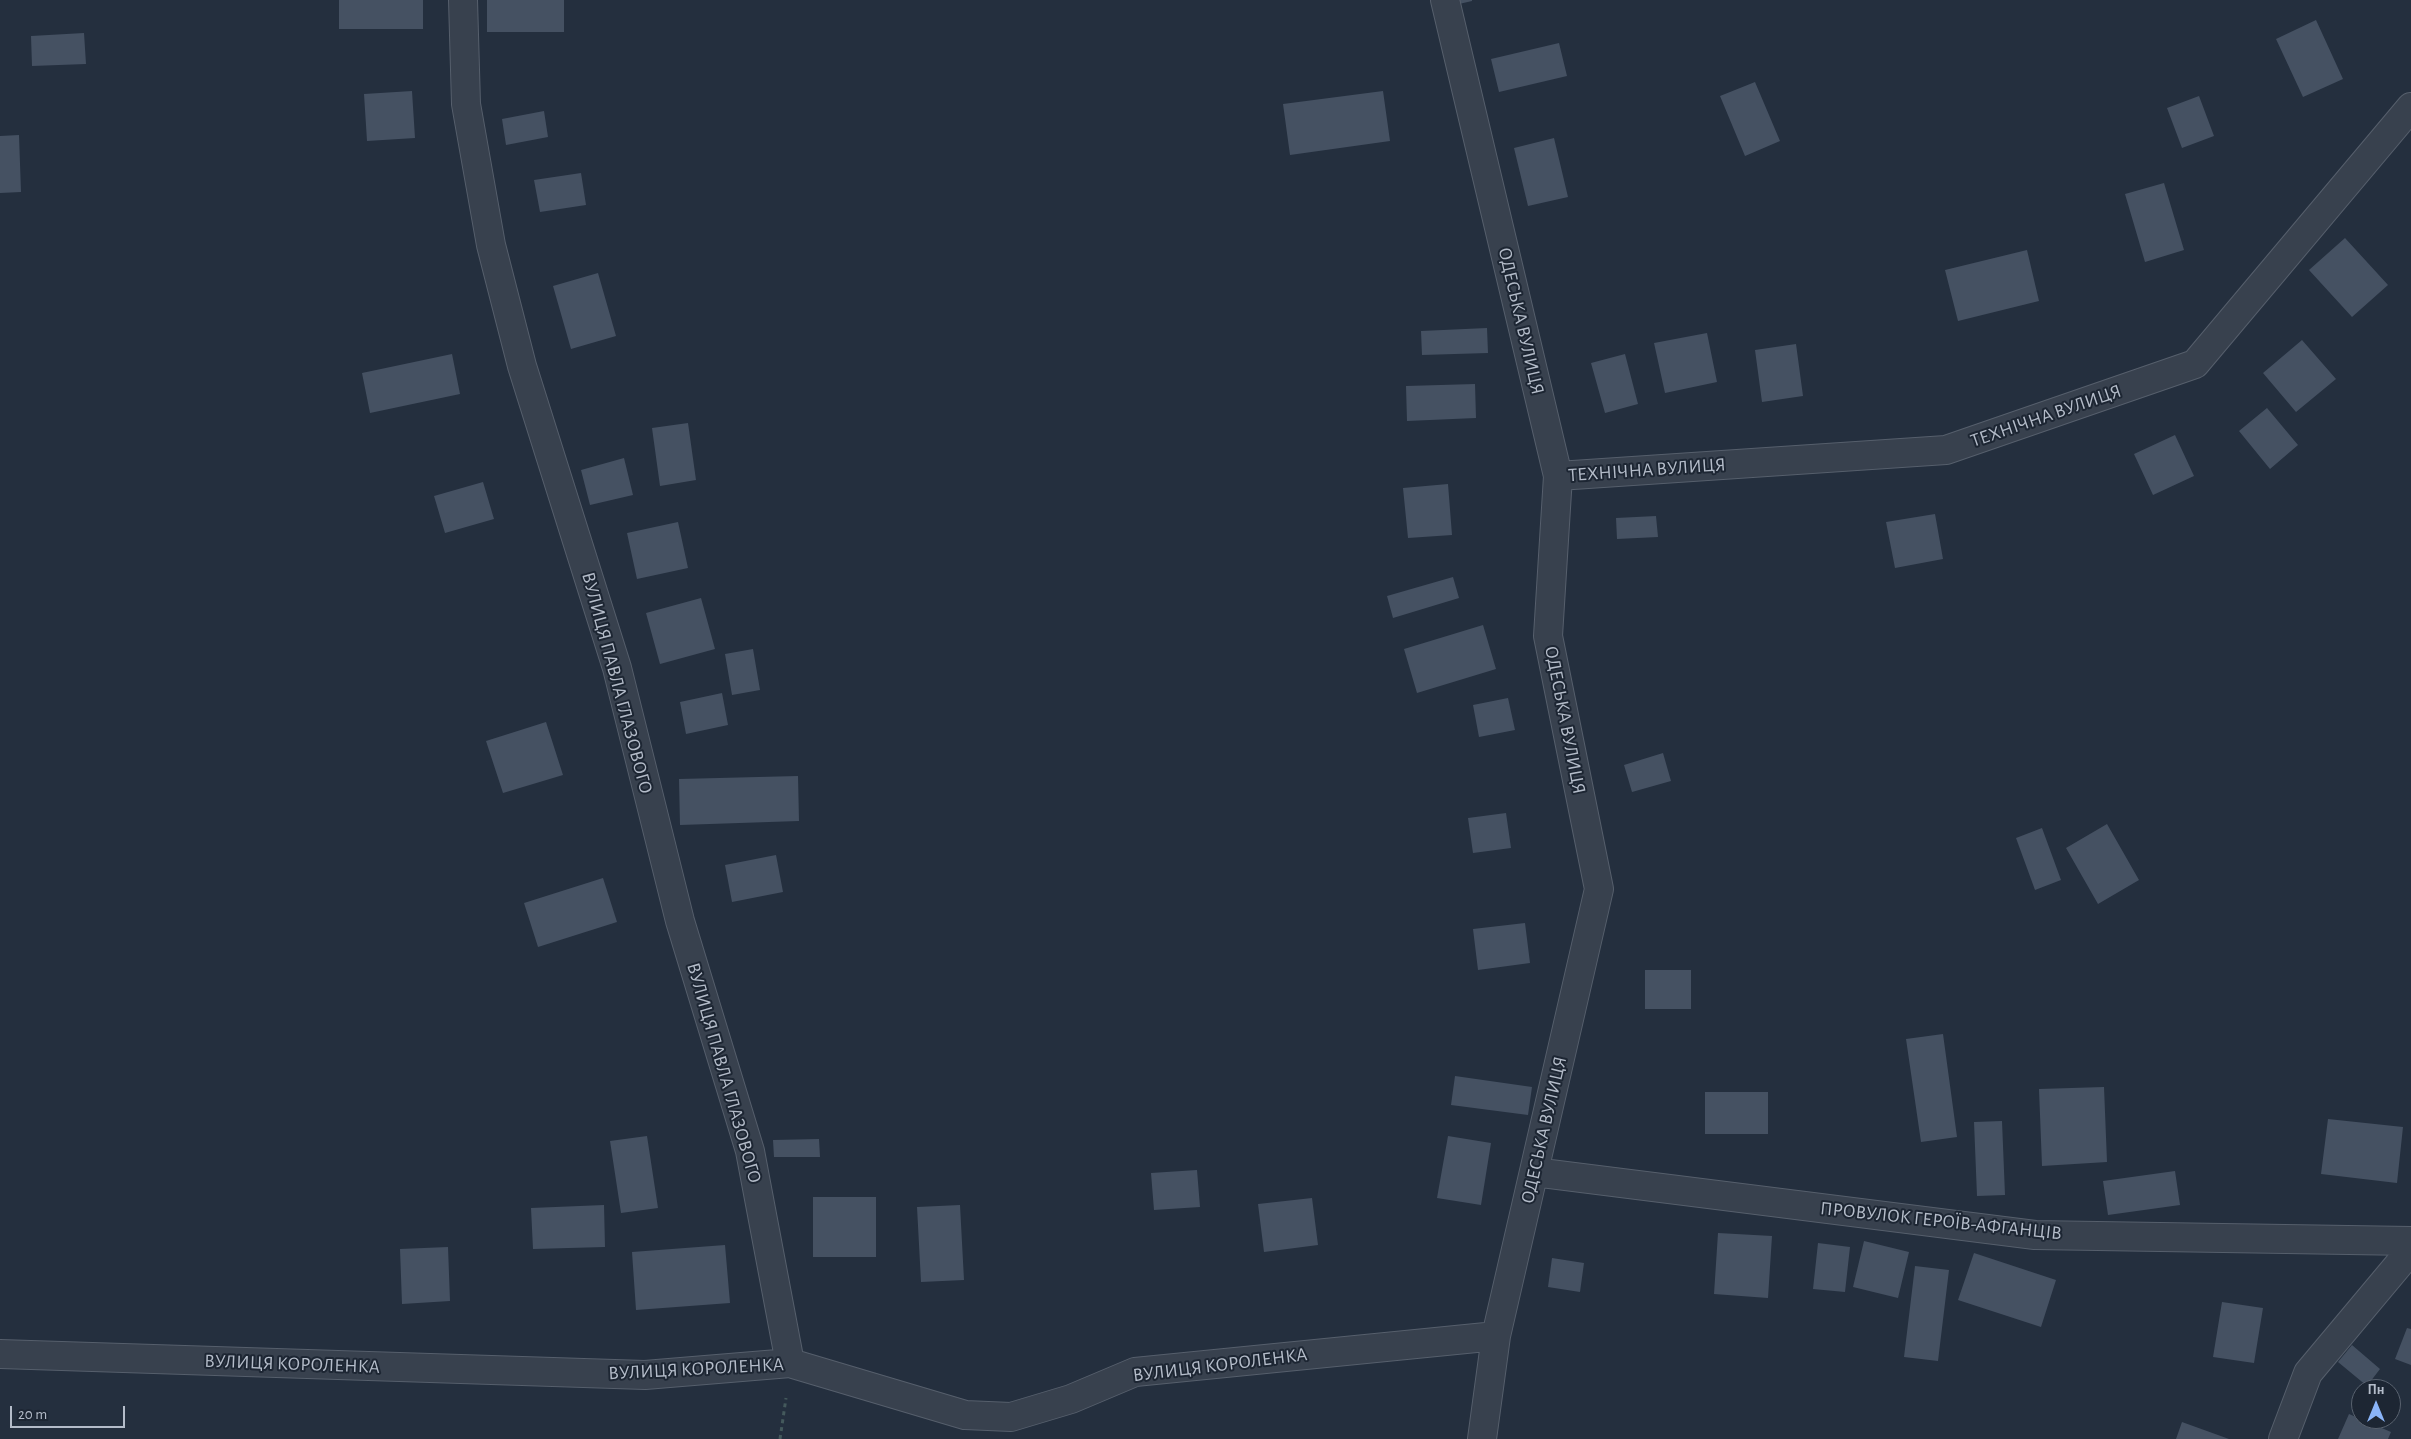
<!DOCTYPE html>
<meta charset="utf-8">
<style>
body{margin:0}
#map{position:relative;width:2411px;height:1439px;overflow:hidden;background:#242f3e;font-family:"Alegreya Sans",sans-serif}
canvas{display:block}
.north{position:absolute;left:2351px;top:1379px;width:50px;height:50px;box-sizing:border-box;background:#1d2633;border:1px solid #59626f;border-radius:50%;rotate:0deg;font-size:14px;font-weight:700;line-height:20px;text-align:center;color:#b4bcc9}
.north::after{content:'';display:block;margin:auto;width:18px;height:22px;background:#8ab4f8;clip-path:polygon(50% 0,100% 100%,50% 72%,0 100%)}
.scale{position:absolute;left:10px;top:1406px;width:115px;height:22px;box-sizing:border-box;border:2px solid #b4bcc9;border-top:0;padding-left:6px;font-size:15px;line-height:18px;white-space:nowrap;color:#b4bcc9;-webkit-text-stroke:4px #1d2633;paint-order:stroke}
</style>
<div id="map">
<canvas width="2411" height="1439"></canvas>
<div class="north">Пн</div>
<div class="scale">20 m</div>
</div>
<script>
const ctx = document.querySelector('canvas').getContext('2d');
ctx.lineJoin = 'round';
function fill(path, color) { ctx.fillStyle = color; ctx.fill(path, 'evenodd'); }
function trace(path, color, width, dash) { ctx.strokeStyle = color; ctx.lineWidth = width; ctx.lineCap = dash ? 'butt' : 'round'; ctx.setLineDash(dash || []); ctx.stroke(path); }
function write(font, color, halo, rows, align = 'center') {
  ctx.font = font + ' "Alegreya Sans",sans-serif'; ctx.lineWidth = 4; ctx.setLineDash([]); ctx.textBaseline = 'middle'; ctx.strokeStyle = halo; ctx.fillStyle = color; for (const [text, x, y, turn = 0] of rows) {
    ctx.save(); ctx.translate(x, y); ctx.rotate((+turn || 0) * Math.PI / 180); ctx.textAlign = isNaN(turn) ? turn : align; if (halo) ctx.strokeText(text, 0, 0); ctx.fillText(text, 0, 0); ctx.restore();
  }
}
fill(new Path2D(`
 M 339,0 L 423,0 L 423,29 L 339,29 Z
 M 487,0 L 564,0 L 564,32 L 487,32 Z
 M 1458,0 L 1472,0 L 1472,1 L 1459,4 Z
 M 2316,20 L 2343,79 L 2303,97 L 2276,39 Z
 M 84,33 L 86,64 L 32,66 L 31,36 Z
 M 1559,43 L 1567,76 L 1499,92 L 1491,59 Z
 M 1755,82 L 1780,141 L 1745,156 L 1720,96 Z
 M 412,91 L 415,138 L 367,141 L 364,94 Z
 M 1383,91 L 1390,141 L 1290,155 L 1283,104 Z
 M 2199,96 L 2214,136 L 2182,148 L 2167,108 Z
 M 544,111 L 548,137 L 506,145 L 502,119 Z
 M 19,135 L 21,192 L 0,193 L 0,136 Z
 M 1554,138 L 1568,197 L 1528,206 L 1514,148 Z
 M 581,173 L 586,205 L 540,212 L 534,180 Z
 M 2164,183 L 2184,250 L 2145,262 L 2125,194 Z
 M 2345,238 L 2388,285 L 2352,317 L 2309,270 Z
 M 2027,250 L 2039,301 L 1958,321 L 1945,270 Z
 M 598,273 L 616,336 L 571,349 L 553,286 Z
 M 1487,328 L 1488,353 L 1422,355 L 1421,331 Z
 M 1707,333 L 1717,382 L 1665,393 L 1654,343 Z
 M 2302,340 L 2336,379 L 2296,412 L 2263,373 Z
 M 1796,344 L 1803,396 L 1762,402 L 1755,350 Z
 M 452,354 L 460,394 L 370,413 L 362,373 Z
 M 1625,354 L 1638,404 L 1605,413 L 1591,363 Z
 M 1475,384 L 1476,418 L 1407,421 L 1406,386 Z
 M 2267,408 L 2298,445 L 2270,469 L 2239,431 Z
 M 688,423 L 696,480 L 660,486 L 652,428 Z
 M 2175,435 L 2194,476 L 2153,495 L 2134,454 Z
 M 624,458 L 633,495 L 590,505 L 581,470 Z
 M 483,482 L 494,519 L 445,533 L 434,496 Z
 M 1448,484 L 1452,535 L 1408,538 L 1403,488 Z
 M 1935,514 L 1943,559 L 1895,568 L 1886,522 Z
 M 1656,516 L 1658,537 L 1617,539 L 1616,518 Z
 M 678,522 L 688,568 L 637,579 L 627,533 Z
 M 1453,577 L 1459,598 L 1393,618 L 1387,596 Z
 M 701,598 L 715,649 L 660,664 L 646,613 Z
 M 1483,625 L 1496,669 L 1417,693 L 1404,649 Z
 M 753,649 L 760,690 L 732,695 L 725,654 Z
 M 722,693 L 728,725 L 686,734 L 680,702 Z
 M 1508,698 L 1515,730 L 1479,737 L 1473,705 Z
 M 546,722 L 563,775 L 503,793 L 486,741 Z
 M 1663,753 L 1671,781 L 1632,792 L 1624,765 Z
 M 798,776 L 799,821 L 680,825 L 679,779 Z
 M 1506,813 L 1511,848 L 1473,853 L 1468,818 Z
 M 2107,824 L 2139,880 L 2098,904 L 2066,848 Z
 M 2042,828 L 2061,880 L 2035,890 L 2016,838 Z
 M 776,855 L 783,892 L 732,902 L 725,865 Z
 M 603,878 L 617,922 L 538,947 L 524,903 Z
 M 1525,923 L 1530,963 L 1478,970 L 1473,929 Z
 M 1645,970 L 1691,970 L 1691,1009 L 1645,1009 Z
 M 1943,1034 L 1957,1137 L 1921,1142 L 1906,1039 Z
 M 1455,1076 L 1532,1087 L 1528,1115 L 1451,1105 Z
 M 2104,1087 L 2107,1162 L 2042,1166 L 2039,1089 Z
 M 1705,1092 L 1768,1092 L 1768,1134 L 1705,1134 Z
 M 2328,1119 L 2403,1127 L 2397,1183 L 2321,1174 Z
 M 2002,1121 L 2005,1195 L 1977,1196 L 1974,1122 Z
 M 647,1136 L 658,1208 L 621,1213 L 610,1141 Z
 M 1448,1136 L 1491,1143 L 1481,1205 L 1437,1198 Z
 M 819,1139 L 820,1157 L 774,1157 L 773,1140 Z
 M 1197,1170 L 1200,1207 L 1154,1210 L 1151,1173 Z
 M 2175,1171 L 2180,1205 L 2108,1215 L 2103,1181 Z
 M 813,1197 L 876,1197 L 876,1257 L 813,1257 Z
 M 1312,1198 L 1318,1245 L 1264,1252 L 1258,1204 Z
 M 604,1205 L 605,1247 L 533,1249 L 531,1208 Z
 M 960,1205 L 964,1280 L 921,1282 L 917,1207 Z
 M 1718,1233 L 1772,1236 L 1768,1298 L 1714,1294 Z
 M 1864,1241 L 1909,1252 L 1898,1298 L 1853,1287 Z
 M 1818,1243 L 1850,1247 L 1845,1292 L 1813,1289 Z
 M 725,1245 L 730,1303 L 636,1310 L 632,1252 Z
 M 448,1247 L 450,1301 L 402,1304 L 400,1249 Z
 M 1974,1253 L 2056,1280 L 2041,1327 L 1958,1300 Z
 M 1552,1258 L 1584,1263 L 1580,1292 L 1548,1287 Z
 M 1915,1266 L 1949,1270 L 1938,1361 L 1904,1357 Z
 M 2222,1302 L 2263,1308 L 2254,1363 L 2213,1357 Z
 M 2407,1328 L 2411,1329 L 2411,1365 L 2395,1359 Z
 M 2352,1345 L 2380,1369 L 2367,1386 L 2338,1362 Z
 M 2349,1414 L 2391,1432 L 2388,1439 L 2338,1439 Z
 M 2182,1422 L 2229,1439 L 2176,1439 Z`), '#455162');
const minor = new Path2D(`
 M 463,0 L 466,104 L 491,245 L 522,366 L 617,668 L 680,921 L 750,1151 L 790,1363
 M 1445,0 L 1558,476 L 1548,636 L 1599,889 L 1496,1336 L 1482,1439
 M 1558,476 L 1946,450 L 2195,364 L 2411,107
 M 1534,1172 L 2035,1235 L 2411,1241
 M 0,1354 L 645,1375 L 790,1363 L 965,1415 L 1011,1417 L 1071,1399 L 1135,1372 L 1496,1336
 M 2283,1439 L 2308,1373 L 2411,1250`);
trace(minor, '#565f6c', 30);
trace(new Path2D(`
 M 780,1439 L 786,1398`), '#44595c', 3, [4, 4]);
trace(minor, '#38414e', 28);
write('19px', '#b4bcc9', '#1d2633', [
 ["ОДЕСЬКА ВУЛИЦЯ",1521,321,77],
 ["ТЕХНІЧНА ВУЛИЦЯ",2046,416,-19],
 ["ТЕХНІЧНА ВУЛИЦЯ",1647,470,-4],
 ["ВУЛИЦЯ ПАВЛА ГЛАЗОВОГО",617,683,75],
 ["ОДЕСЬКА ВУЛИЦЯ",1565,720,79],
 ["ВУЛИЦЯ ПАВЛА ГЛАЗОВОГО",724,1073,74],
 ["ОДЕСЬКА ВУЛИЦЯ",1544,1130,-77],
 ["ПРОВУЛОК ГЕРОЇВ-АФГАНЦІВ",1941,1221,6],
 ["ВУЛИЦЯ КОРОЛЕНКА",292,1364,2],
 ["ВУЛИЦЯ КОРОЛЕНКА",1220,1365,-7],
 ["ВУЛИЦЯ КОРОЛЕНКА",696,1369,-3]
]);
</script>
